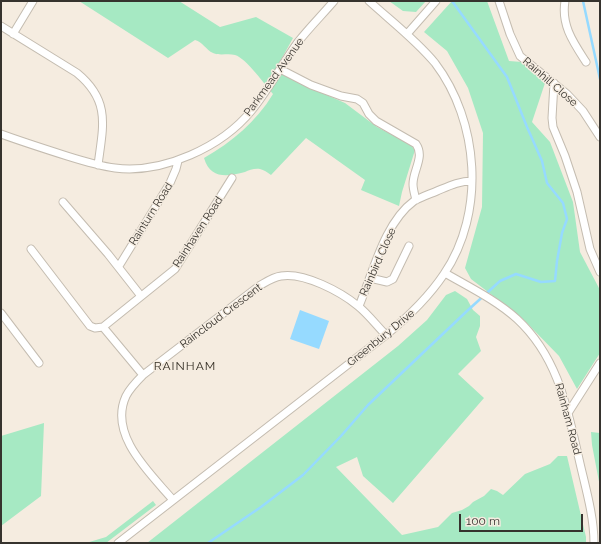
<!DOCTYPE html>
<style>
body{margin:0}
#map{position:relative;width:601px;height:544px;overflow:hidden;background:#f5ece0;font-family:Raleway,sans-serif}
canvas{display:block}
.frame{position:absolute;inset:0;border:2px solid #36332e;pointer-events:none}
.scale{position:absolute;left:459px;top:514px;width:124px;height:18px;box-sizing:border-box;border:2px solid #36332e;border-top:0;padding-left:5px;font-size:12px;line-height:14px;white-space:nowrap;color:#36332e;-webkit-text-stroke:3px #f5ece0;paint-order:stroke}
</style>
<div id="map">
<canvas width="601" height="544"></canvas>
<div class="frame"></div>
<div class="scale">100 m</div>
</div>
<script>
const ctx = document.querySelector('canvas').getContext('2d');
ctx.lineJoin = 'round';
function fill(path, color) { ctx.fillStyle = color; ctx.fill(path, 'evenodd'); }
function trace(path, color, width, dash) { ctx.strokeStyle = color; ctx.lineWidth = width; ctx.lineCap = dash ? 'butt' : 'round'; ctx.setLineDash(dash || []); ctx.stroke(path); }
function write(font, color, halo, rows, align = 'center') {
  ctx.font = font + ' Raleway,sans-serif'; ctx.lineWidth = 3; ctx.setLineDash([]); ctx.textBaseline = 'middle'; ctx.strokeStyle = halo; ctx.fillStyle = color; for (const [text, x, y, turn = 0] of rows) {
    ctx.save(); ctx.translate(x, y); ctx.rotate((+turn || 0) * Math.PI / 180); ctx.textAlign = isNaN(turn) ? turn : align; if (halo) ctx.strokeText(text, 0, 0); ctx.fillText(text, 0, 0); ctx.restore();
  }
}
fill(new Path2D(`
 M 79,1 L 179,1 L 220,27 L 256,17 L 293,38 L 276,69 L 313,89 L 345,103 L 377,127 L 410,144 L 415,150 L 402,192 L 399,206 L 361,190 L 365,180 L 306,138 L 271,175 C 267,172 264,170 260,169 C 255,168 249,170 245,172 C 227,177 210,179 204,158 C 232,142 256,122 273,94 C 265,85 246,58 235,55 C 228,53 220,56 213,53 C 206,50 203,42 195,40 L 168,58 Z
 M 389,1 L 426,1 L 416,12 L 403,11 Z
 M 452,1 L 487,1 L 509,61 L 522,62 L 545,83 L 532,122 L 550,142 L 573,202 L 580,252 L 600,290 L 600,353 L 577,389 L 559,356 L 522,318 L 471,279 L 465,268 L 482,207 L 483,133 L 468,88 L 447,51 L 424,32 Z
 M 455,291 L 467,299 L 473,310 L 480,316 L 480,326 L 476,337 L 481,351 L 458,374 L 484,398 L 393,503 L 363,476 L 357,457 L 336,467 L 402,535 L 438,527 L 452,513 L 462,510 L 469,506 L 473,502 L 484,496 L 491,489 L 497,491 L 503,495 L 525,474 L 550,464 L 558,456 L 567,456 L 586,537 L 586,543 L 147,543 L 398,346 L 427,320 L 446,295 Z
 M 44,423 L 41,496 L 1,526 L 1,436 Z
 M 591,432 L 600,433 L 600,487 L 592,445 Z
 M 153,501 L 156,505 L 106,543 L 86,543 L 106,537 Z`), '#a6e9c3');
fill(new Path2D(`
 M 300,310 L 329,321 L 319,349 L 290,339 Z`), '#96daff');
trace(new Path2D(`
 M 583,1 L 600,79
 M 208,543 L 261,507 L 303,475 L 341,436 L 368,405 L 467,311 L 500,281 L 516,274 L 541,282 L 555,281 L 557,261 L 562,233 L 567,219 L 563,203 L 547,183 L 542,161 L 527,127 L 507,77 L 452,1`), '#96daff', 2.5);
const minor = new Path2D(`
 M 499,1 L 510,34 L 520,56 L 567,94 L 583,111 L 600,137
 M 565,1 C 561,25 573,42 586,62
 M 1,26 L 77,73 C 111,101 103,126 98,165
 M 13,34 L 33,1
 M 407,34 L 436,1
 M 280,69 L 311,85 L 341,96 L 357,99 L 363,103 L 369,114 L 376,121 L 416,144 C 425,157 413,170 413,184 C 413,190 415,195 416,200
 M 554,83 L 552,118 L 553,127 L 565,156 L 577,192 L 590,249 L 600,272
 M 1,134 C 23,142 45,149 67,156 C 83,161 99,166 115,168 C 163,174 222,147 252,110 C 269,89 282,64 298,42 C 309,28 322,15 334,1
 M 63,202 L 108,254 L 141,296
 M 31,249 L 90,326 L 95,328 L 103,327 L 175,269 L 232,178
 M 119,266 L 170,183 L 176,169 L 178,161
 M 445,273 C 469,287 496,300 517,319 C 558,357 567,407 579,459 C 585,486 594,515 594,543
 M 370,278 L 387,282 L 393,279 L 409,246
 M 359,306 C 373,273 384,223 414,201 C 421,197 430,194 437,191 C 449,186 459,181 472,181
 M 1,313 L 39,363
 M 103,327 L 143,375
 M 568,413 L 600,363
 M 173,500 C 150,473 108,435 126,396 C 130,388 137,381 143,375 L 259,286 C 266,282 273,277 281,276 C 304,272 341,292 358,306 C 368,314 377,326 386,335
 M 118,543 L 386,335 C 408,317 428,298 444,274 C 486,212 479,121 435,63 C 416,40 391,21 369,1`);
trace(minor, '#c4bcb0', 9);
trace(minor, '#fff', 7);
write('11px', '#36332e', '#f5ece0', [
 ["Parkmead Avenue",274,77,-54],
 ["Rainhill Close",550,82,41],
 ["Rainturn Road",151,214,-58],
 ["Rainhaven Road",198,232,-57],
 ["Rainbird Close",378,262,-66],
 ["Raincloud Crescent",221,316,-37],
 ["Greenbury Drive",381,338,-39],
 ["Rainham Road",568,419,75]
]);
ctx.letterSpacing = '1px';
write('12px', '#352f25', '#f5ece0', [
 ["RAINHAM",185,366]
]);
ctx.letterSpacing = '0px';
</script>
